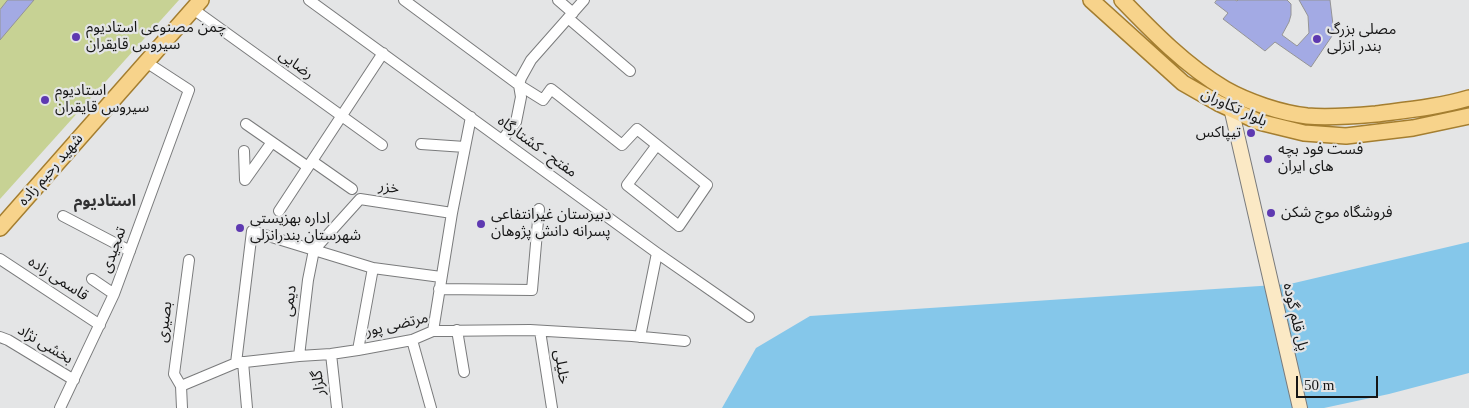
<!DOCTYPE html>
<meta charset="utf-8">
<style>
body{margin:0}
#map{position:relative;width:1469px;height:408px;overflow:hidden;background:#e4e5e6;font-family:"Times New Roman",serif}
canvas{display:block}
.scale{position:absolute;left:1296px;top:376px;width:82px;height:22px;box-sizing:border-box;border:2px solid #161616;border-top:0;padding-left:6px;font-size:15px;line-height:18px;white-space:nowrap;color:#161616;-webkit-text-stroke:4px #e4e5e6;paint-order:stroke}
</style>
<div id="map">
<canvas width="1469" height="408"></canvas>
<div class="scale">50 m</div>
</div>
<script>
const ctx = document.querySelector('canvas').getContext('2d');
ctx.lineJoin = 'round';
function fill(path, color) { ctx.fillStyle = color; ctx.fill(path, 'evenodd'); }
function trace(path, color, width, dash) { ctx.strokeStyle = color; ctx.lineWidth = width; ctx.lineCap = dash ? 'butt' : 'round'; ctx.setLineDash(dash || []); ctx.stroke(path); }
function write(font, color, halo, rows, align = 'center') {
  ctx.font = font + ' "Times New Roman","Noto Sans Arabic",serif'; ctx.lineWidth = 4.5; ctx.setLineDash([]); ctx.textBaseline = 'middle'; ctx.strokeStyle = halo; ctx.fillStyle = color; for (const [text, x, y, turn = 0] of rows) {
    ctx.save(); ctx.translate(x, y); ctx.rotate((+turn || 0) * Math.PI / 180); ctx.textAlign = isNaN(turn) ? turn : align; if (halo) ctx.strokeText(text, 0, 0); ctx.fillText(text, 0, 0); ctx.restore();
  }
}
fill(new Path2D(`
 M 0,0 L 179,0 L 0,199 Z`), '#c7d294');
fill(new Path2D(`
 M 1469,242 L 1469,373 L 1389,394 L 1324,408 L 722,408 L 756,348 L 810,316 L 1290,284 Z`), '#85c7ea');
const building = new Path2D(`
 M 8,0 L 34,0 L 0,40 L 0,10 Z
 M 1217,0 L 1235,0 L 1237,1 L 1238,0 L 1287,0 L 1291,4 L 1291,15 L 1289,22 L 1282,35 L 1297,46 L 1309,33 L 1308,16 L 1299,0 L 1330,0 L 1334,33 L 1311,67 L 1275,42 L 1265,51 L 1223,19 L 1228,13 L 1215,3 Z`);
fill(building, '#a3aae4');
trace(building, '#949495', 1);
const street = new Path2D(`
 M 309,0 L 657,253 L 749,317
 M 404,0 L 519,85 L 543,100 L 551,89 L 622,145 L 637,129 L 707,185 L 679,226 L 627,185 L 657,145
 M 558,0 L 573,13
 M 193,9 L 382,145
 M 568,18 L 630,71
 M 246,124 L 308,167
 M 502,140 L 516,122 L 521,97 L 519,85 L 521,78 L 531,60 L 584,0
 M 421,144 L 465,147
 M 244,151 L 245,180 L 272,142
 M 312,161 L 352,189
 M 279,211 L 383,53
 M 63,216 L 130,251
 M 0,259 L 100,325
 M 92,279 L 114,294
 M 439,289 L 532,290 L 539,209
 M 457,330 L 464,372
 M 433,331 L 452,213 L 471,117
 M 540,331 L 552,408
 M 0,337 L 8,340 L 74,380
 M 640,337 L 657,253
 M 412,340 L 431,408
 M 358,350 L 373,268
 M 331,354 L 337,408
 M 299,356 L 308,280 L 314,250 L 360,199 L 452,213
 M 243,362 L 247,408
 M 236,363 L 252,231 L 373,268 L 441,277
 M 181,386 L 236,363 L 299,356 L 331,354 L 358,350 L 412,340 L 433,331 L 530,330 L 632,336 L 685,341
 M 181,386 L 174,374 L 189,260
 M 181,386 L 182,408
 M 60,408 L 114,294 L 189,90 L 146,62`);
const secondary = new Path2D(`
 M 1231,108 L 1300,408`);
const primary = new Path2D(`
 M 1091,0 L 1183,83 L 1218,103 L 1259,122 L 1304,133 L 1346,136 L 1413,128 L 1469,116
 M 1122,0 C 1153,32 1186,66 1225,89 C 1248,102 1281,113 1307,116 C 1330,118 1353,116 1376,114 C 1407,110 1439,107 1469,98
 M 0,228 L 201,0`);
trace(street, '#7a7b7c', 12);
trace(secondary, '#7a7b7c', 16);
trace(primary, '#a47e30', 18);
trace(street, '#fff', 10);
trace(secondary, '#fbe9c5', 14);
trace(primary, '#f7d38b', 15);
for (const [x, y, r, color] of [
 [76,37,5,"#5e39b1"],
 [1317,39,5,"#5e39b1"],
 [45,100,5,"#5e39b1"],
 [1251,133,5,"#5e39b1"],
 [1268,159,5,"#5e39b1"],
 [1271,213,5,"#5e39b1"],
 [481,224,5,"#5e39b1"],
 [240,228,5,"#5e39b1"]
]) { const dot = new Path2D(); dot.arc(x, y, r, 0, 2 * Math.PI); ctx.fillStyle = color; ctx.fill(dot); trace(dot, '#e4e5e6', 2); }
write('15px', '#161616', '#e4e5e6', [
 ["چمن مصنوعی استادیوم",86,28],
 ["سیروس قایقران",86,45],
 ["مصلی بزرگ",1327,30],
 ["بندر انزلی",1327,47],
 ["استادیوم",55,91],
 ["سیروس قایقران",55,108],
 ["تیپاکس",1241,133,"right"],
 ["فست فود بچه",1278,150],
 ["های ایران",1278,167],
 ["فروشگاه موج شکن",1281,213],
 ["دبیرستان غیرانتفاعی",491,215],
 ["پسرانه دانش پژوهان",491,232],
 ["اداره بهزیستی",250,219],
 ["شهرستان بندرانزلی",250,236]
], 'left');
write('15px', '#161616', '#e4e5e6', [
 ["رضایی",296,65,36],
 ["بلوار تکاوران",1234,108,25],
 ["مفتح - کشتارگاه",537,147,36],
 ["شهید رحیم زاده",51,170,-49],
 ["خزر",389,188,9],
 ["تمجیدی",114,250,-70],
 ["قاسمی زاده",58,279,33],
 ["دیمی",290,301,-83],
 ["پل قلم گوده",1295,317,77],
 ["بصیری",165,322,-83],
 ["مرتضی پور",397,325,-13],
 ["بخشی نژاد",45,345,31],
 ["خلیلی",561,367,81],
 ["گلزار",319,383,-97]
]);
write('bold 16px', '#313132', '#e4e5e6', [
 ["استادیوم",105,202]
]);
</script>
